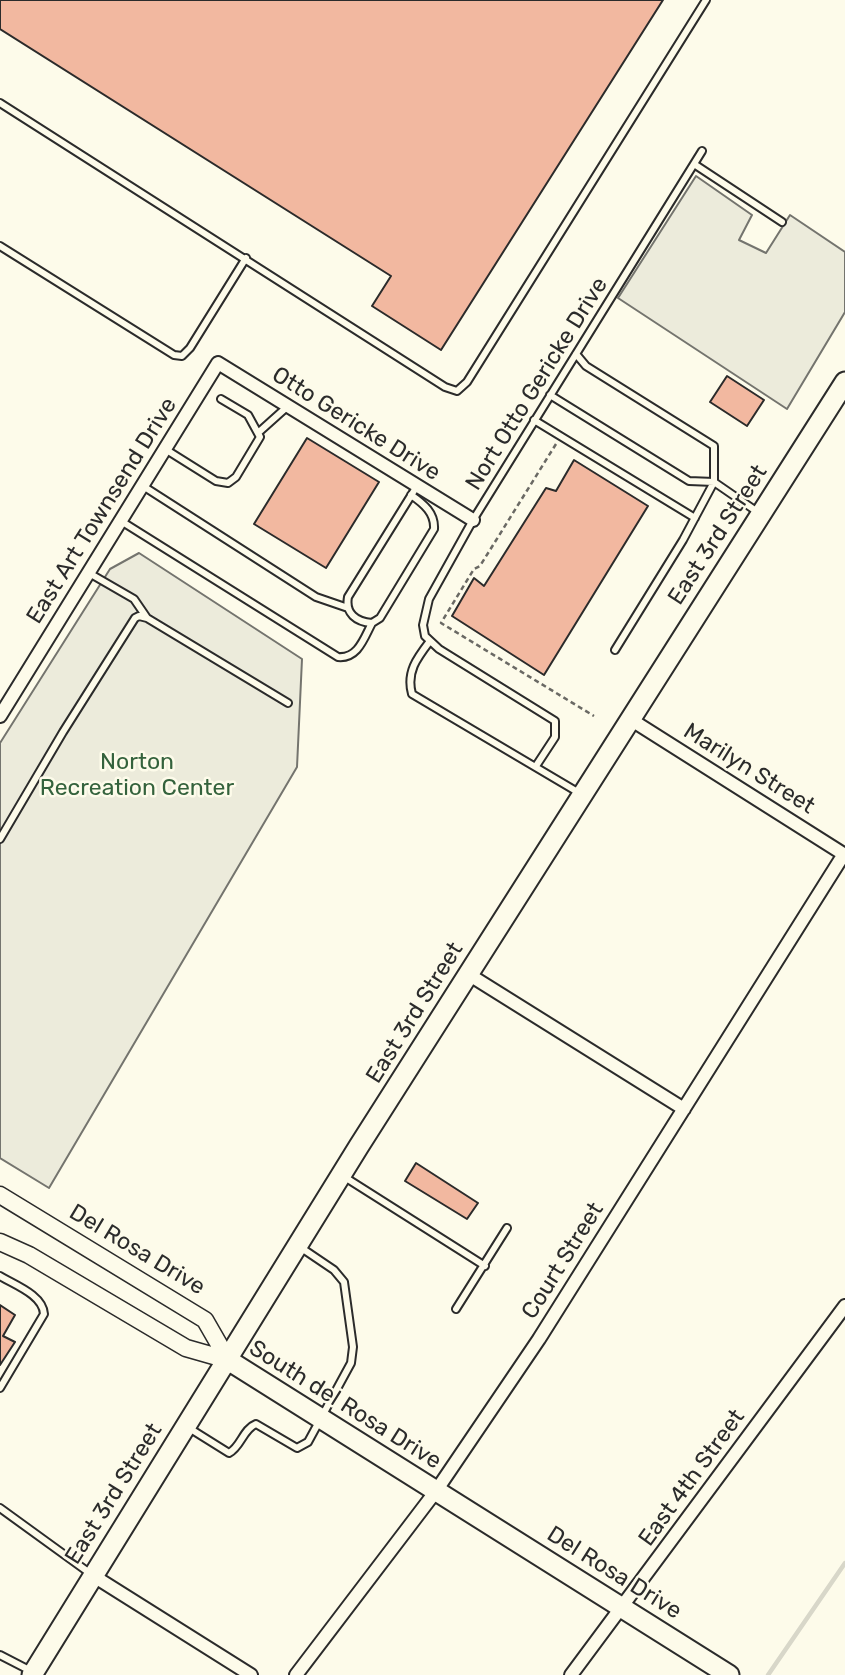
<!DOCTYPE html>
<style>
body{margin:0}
canvas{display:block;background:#fdfbea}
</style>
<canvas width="845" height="1675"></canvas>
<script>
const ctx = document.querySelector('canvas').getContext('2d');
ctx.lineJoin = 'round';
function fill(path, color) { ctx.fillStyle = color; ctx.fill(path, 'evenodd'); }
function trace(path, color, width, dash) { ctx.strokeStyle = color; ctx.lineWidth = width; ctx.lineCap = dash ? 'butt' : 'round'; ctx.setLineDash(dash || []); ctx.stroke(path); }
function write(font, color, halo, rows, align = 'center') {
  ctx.font = font + ' Rubik,sans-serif'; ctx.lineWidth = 5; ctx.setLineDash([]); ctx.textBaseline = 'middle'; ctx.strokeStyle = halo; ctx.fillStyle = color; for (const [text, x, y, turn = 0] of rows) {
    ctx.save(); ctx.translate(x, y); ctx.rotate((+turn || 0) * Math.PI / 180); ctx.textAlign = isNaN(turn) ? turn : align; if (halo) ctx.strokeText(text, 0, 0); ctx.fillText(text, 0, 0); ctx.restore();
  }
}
const green = new Path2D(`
 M 696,176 L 752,215 L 739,240 L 766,253 L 790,215 L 845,252 L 845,312 L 787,409 L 618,298 Z
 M 139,553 L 302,659 L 297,767 L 49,1188 L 0,1158 L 0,743 L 110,569 Z`);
fill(green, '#ecebdb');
trace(green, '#74746e', 2);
trace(new Path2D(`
 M 768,1675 L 845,1563`), '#d8d7c9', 4.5);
const building = new Path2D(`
 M 0,0 L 663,0 L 441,350 L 372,306 L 391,276 L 0,29 Z
 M 727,376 L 764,400 L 747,426 L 710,402 Z
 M 307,438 L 379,482 L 326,568 L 254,524 Z
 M 574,460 L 648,506 L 544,675 L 452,616 L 474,578 L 484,586 L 546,488 L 556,491 Z
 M 416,1163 L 478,1203 L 467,1219 L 405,1181 Z
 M 0,1305 L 15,1315 L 3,1336 L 15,1342 L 0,1365 Z`);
fill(building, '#f2b8a0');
trace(building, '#2b2b2b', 2);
const service = new Path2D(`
 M 0,103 L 445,387 L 457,391 L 467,382 L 706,0
 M 694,164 L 782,222
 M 0,246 L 174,355 L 182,356 L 190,348 L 246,258
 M 576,354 L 586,366 L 714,446 L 714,482 L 759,513
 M 550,395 L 689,481 L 714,482 L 683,540 L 615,650
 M 534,420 L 695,518
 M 259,432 L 288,406
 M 165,449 L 216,481 L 228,483 L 236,477 L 260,437 L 248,415 L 221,399
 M 143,486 L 316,597 L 348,608
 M 411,495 C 424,504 435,513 434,529 L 380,618 L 372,623 C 356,622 345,613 348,597 L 417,486
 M 121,521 L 338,657 C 358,659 364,638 372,623
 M 89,573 L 134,599 L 147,618
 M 430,641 C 417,658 406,672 412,694 L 581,794
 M 536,766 L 555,737 L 555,721 L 439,649 L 425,636 L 423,625 L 429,599 L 473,520 L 702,151
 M 0,839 L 63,732 L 135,618 L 139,616 L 147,618 L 288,703
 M 343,1176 L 485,1266
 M 0,1276 C 15,1285 43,1295 44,1314 L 0,1388
 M 456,1309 L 507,1228
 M 189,1428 L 229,1453 C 241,1447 243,1429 256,1424 L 297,1448 L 308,1442 L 351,1363 L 353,1347 L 344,1282 L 334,1270 L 300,1247
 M 0,1508 L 91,1574
 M 0,1655 L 31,1671`);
const minor = new Path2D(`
 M 0,716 L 218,363 L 473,520
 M 630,719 L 845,855
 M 468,974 L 684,1109
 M 92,1575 L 251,1675
 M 296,1675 L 436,1491 L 539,1339 L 844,854
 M 571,1675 L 845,1306`);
const tertiary = new Path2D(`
 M 0,1195 L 205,1320 L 228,1360
 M 0,1242 L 29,1255 L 186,1348 L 228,1360`);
const secondary = new Path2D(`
 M 228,1360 L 729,1675
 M 32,1675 L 359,1146 L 845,382`);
trace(service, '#2b2b2b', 10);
trace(minor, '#2b2b2b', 16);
trace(tertiary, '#2b2b2b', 19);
trace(secondary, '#2b2b2b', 23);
trace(new Path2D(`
 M 556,444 L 480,566 L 474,569 L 441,623 L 594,716`), '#6a6964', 2.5, [5, 3.5]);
trace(service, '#fdfbea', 6);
trace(minor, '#fdfbea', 12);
trace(tertiary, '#fdfbea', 16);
trace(secondary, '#fdfbea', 19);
write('23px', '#2b2b2b', '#fdfbea', [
 ["Nort Otto Gericke Drive",537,384,-58],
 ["Otto Gericke Drive",356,424,32],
 ["East Art Townsend Drive",102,511,-58],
 ["East 3rd Street",718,535,-57],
 ["Marilyn Street",749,769,32],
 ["East 3rd Street",415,1013,-58],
 ["Del Rosa Drive",137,1250,31],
 ["Court Street",563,1261,-58],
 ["South del Rosa Drive",345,1405,32],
 ["East 4th Street",692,1478,-54],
 ["East 3rd Street",114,1494,-58],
 ["Del Rosa Drive",614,1573,32]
]);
write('23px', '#34623c', '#fdfbea', [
 ["Norton",137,762],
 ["Recreation Center",137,788]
]);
</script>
